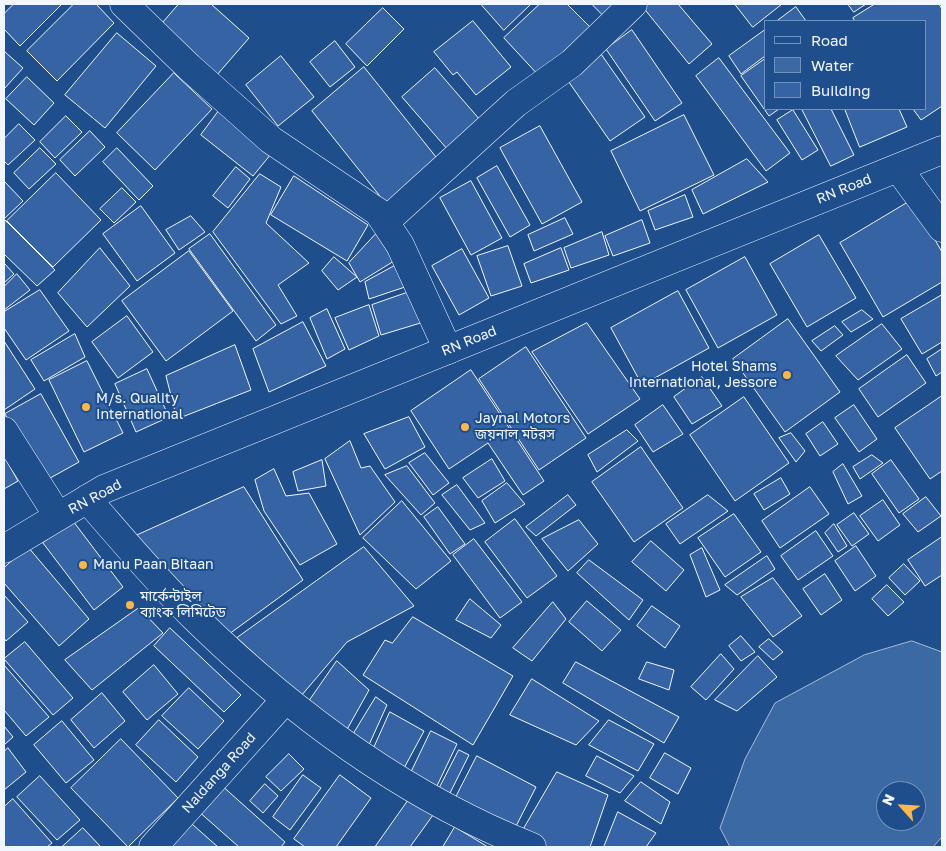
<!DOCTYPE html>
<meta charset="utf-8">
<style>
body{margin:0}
#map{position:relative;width:946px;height:851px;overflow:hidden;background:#1f4e8c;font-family:"Golos Text",sans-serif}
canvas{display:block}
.frame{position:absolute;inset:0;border:5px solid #f2f6ff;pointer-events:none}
.legend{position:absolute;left:764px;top:20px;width:162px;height:90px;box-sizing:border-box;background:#1f4e8c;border:1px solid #7391ba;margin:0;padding:6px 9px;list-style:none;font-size:15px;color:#f2f6ff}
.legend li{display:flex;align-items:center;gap:10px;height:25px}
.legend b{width:25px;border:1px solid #7391ba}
.north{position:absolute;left:876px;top:781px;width:50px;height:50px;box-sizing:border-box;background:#1f4e8c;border:1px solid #7391ba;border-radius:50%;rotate:296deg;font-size:14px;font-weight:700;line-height:20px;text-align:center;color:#f2f6ff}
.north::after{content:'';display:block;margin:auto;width:18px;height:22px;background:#ffb74d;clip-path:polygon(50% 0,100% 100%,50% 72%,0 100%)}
</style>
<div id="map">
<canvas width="946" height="851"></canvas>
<div class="frame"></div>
<ul class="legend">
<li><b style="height:6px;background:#1f4e8c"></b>Road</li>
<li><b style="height:14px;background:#3b69a3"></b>Water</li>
<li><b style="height:14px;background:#3563a3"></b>Building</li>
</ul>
<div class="north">N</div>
</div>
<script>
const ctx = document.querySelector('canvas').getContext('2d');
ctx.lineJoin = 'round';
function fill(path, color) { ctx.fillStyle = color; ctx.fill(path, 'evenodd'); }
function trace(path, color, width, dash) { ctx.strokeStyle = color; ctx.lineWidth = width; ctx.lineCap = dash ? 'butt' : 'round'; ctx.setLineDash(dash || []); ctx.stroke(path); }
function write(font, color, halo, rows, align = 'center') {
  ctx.font = font + ' "Golos Text","Noto Sans Bengali",sans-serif'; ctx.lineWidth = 4; ctx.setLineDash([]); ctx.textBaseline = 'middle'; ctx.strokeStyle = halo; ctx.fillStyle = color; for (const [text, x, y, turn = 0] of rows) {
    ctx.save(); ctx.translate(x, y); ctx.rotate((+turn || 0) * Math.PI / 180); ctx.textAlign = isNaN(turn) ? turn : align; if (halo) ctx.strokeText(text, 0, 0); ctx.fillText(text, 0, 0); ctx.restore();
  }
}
const water = new Path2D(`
 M 912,641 L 942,652 L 942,837 L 933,847 L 730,847 L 720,828 L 745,759 L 775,703 L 864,655 ZM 886,791 L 916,791 L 916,821 L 886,821 Z`);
fill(water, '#3b69a3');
trace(water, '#a8bbd7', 1);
const building = new Path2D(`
 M 14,4 L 62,4 L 20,46 L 4,29 L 4,14 Z
 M 74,4 L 96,4 L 114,23 L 57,81 L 27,51 Z
 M 179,4 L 211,4 L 249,38 L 216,76 L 160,26 Z
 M 481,4 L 531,4 L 504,30 Z
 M 540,4 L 567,4 L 592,29 L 541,78 L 504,38 Z
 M 592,4 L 619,4 L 605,17 Z
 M 645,4 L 678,4 L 712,44 L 689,64 L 642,6 Z
 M 735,4 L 782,4 L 753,27 Z
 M 848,4 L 866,4 L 854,12 Z
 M 875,4 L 939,4 L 942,9 L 942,106 L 921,120 L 913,109 L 925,109 L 925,21 L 855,21 L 853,18 Z
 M 796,7 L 806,21 L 777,21 Z
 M 383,8 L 404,29 L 367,66 L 346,44 Z
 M 473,21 L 511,67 L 476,95 L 457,72 L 453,75 L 434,52 Z
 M 632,30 L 682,103 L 655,121 L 606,49 Z
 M 765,30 L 765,56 L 741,74 L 729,56 Z
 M 117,33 L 156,66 L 105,128 L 65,95 Z
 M 335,41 L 355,67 L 330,87 L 310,62 Z
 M 4,51 L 23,68 L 4,89 Z
 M 601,54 L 645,117 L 610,141 L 566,78 Z
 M 281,56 L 314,97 L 278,126 L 246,85 Z
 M 719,58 L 790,153 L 766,171 L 696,76 Z
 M 765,59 L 765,109 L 779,109 L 769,116 L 741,76 Z
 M 364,67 L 440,162 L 387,205 L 312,111 Z
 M 435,68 L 481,121 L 448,150 L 402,97 Z
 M 174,73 L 212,109 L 155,170 L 117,133 Z
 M 27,77 L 54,103 L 34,125 L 6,99 Z
 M 221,108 L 271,154 L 253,176 L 201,135 Z
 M 802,109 L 831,109 L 854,155 L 831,166 Z
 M 845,109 L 899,109 L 907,127 L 860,147 Z
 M 793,110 L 818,150 L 802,160 L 777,120 Z
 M 684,115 L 714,175 L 640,211 L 611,151 Z
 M 66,116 L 82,132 L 55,158 L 40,142 Z
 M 19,124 L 35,140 L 8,165 L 4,161 L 4,139 Z
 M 540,126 L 582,202 L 542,224 L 500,148 Z
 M 90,131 L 105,147 L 75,176 L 60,160 Z
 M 40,148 L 56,164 L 29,189 L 14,173 Z
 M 117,148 L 153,186 L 139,200 L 103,162 Z
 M 747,159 L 768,182 L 703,214 L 692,190 Z
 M 497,166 L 530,225 L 510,237 L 477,178 Z
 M 236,167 L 250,179 L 228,208 L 213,196 Z
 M 56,173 L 101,220 L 53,267 L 7,221 Z
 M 260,174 L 281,187 L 266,223 L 309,263 L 278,285 L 297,316 L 281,324 L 213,232 Z
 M 294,176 L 368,225 L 347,261 L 271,215 Z
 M 4,181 L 23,201 L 4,219 Z
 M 471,181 L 502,238 L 471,255 L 440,198 Z
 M 122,188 L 136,202 L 114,223 L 100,209 Z
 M 685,195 L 693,217 L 655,230 L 648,211 Z
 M 912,200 L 942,252 L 942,282 L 883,317 L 840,243 Z
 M 141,206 L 175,253 L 137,281 L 103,234 Z
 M 191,216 L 205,232 L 179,250 L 166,230 Z
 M 565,218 L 573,234 L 534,251 L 528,235 Z
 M 5,220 L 55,270 L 37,286 L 4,254 Z
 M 642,220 L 650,243 L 613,256 L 605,236 Z
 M 602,232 L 609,255 L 571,268 L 564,248 Z
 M 210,234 L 276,325 L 256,341 L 189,249 Z
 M 376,234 L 394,261 L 360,282 L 349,263 Z
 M 819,235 L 856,298 L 807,327 L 770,264 Z
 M 508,246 L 522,286 L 491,296 L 477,256 Z
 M 100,248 L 130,286 L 87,327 L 58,293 Z
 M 561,248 L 569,270 L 531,283 L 524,264 Z
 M 462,249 L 489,298 L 459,315 L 432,266 Z
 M 189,251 L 233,311 L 166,361 L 122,301 Z
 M 334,257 L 357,277 L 338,290 L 322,271 Z
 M 745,257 L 777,315 L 718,348 L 686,290 Z
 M 4,263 L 14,274 L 4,283 Z
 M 400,263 L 408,286 L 369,299 L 365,282 Z
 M 17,274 L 30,290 L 4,310 L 4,287 Z
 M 40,290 L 69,331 L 26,360 L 4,328 L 4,312 Z
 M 415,290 L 427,321 L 381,335 L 372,305 Z
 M 678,291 L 709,348 L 642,385 L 611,328 Z
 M 942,295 L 942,342 L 922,354 L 901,319 Z
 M 369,305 L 379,336 L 349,350 L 335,318 Z
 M 327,309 L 345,349 L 327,359 L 310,318 Z
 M 862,310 L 873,319 L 851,332 L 842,322 Z
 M 127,316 L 153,352 L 118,378 L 92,342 Z
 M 788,319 L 840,392 L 785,432 L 733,359 Z
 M 303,322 L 326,366 L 269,392 L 253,349 Z
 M 587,323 L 640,399 L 588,434 L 532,352 Z
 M 882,324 L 902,349 L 858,380 L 836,356 Z
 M 835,326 L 843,335 L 821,351 L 812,341 Z
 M 75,334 L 85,357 L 44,381 L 31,360 Z
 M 4,341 L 35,389 L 4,410 Z
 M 235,345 L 251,390 L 177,419 L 166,376 Z
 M 526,347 L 586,438 L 539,470 L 479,379 Z
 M 942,349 L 942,372 L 936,376 L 927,359 Z
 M 907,355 L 926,383 L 878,417 L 859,389 Z
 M 87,361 L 123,433 L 84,452 L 49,380 Z
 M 147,369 L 169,417 L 136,432 L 115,384 Z
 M 471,370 L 544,481 L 523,495 L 488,443 L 449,469 L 411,411 Z
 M 702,377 L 722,406 L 692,424 L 674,397 Z
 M 41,394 L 79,462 L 43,482 L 5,414 Z
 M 942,396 L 942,471 L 930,479 L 895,428 Z
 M 744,397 L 789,463 L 735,501 L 690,435 Z
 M 663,405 L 683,434 L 653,452 L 635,425 Z
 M 854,405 L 877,439 L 859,452 L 835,418 Z
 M 409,417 L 425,447 L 385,469 L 364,434 Z
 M 823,422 L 838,444 L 820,456 L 806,434 Z
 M 627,430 L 638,441 L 597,472 L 588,455 Z
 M 791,433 L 805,451 L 796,462 L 779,438 Z
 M 350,441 L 361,468 L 370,466 L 395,502 L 360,535 L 325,459 Z
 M 641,447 L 683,508 L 634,542 L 592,482 Z
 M 425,453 L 449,483 L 433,495 L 409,463 Z
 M 872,455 L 883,463 L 860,479 L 853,467 Z
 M 4,456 L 18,481 L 4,489 Z
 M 492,459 L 505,481 L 478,498 L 463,478 Z
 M 322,460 L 326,486 L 298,491 L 293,472 Z
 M 891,460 L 919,499 L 899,513 L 872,474 Z
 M 843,464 L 862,496 L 848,504 L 833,472 Z
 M 407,466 L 435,503 L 421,515 L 385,475 Z
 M 274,469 L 286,496 L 309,493 L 337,544 L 300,565 L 264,511 L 255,480 Z
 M 781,478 L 790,494 L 764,510 L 754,494 Z
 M 507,483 L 525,504 L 495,523 L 482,501 Z
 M 457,485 L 485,523 L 470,530 L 442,495 Z
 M 244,487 L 303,580 L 225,637 L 131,538 Z
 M 810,487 L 829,514 L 780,548 L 762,521 Z
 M 568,495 L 576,505 L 536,536 L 526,527 Z
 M 708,495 L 728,511 L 680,544 L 666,524 Z
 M 926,497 L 941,516 L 918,532 L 903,514 Z
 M 883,500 L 900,525 L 878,541 L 860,516 Z
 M 402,501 L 451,561 L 416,589 L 363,538 Z
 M 438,507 L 465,544 L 450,554 L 424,517 Z
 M 854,513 L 869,534 L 852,546 L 837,525 Z
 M 734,514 L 761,552 L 725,577 L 698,538 Z
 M 515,519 L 557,576 L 527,598 L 485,542 Z
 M 579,520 L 598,544 L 568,571 L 542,539 Z
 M 73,521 L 123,587 L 94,610 L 43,543 Z
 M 834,524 L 847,546 L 838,552 L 825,533 Z
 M 816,531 L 833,556 L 798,580 L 781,556 Z
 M 942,537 L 942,575 L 925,586 L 908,560 Z
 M 474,539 L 522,602 L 500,618 L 453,555 Z
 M 651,541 L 684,570 L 666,591 L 632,562 Z
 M 856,546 L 876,576 L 855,591 L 835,561 Z
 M 28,547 L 89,619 L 59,646 L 4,583 L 4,568 Z
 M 364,547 L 414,606 L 347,642 L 301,696 L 237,638 Z
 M 702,548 L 720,590 L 706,597 L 690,555 Z
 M 767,556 L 775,569 L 737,595 L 725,585 Z
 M 589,560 L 643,600 L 629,620 L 577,573 Z
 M 904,564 L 920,581 L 905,595 L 889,578 Z
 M 825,574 L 842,600 L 821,615 L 803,589 Z
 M 773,578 L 802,616 L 773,637 L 741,597 Z
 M 887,585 L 904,602 L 888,616 L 872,599 Z
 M 4,595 L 28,622 L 6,641 L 4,638 Z
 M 470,599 L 501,625 L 491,638 L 456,620 Z
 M 587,601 L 621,630 L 602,651 L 569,622 Z
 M 553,602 L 566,619 L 532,661 L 513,648 Z
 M 652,606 L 680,626 L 665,648 L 637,626 Z
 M 139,608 L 163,633 L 92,690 L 65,660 Z
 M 413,617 L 513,676 L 473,745 L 363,675 L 385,640 L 392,643 Z
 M 170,628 L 241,695 L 224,712 L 154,646 Z
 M 741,636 L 755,652 L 741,661 L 729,646 Z
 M 769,639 L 783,652 L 773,660 L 759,647 Z
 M 25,642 L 73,698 L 53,715 L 4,659 Z
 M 721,654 L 734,669 L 706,700 L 691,687 Z
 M 758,656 L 777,677 L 737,711 L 715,700 Z
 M 337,661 L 369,690 L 345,733 L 303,710 Z
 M 576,662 L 679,717 L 664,743 L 563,683 Z
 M 647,662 L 674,670 L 669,690 L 639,679 Z
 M 4,665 L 49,717 L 26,736 L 4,710 Z
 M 154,665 L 178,694 L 147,720 L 123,692 Z
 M 532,679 L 599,721 L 576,745 L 510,715 Z
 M 189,688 L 224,721 L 198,749 L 162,716 Z
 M 102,693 L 125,721 L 94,748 L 71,720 Z
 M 376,697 L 387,705 L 368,747 L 351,738 Z
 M 390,712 L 424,731 L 403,770 L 373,750 Z
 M 159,720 L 198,757 L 176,782 L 136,745 Z
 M 609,720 L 654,744 L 638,771 L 589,745 Z
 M 62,721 L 94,760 L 66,783 L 34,745 Z
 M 4,726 L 13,737 L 4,745 Z
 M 431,731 L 457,744 L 435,790 L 409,777 Z
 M 121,739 L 178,798 L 128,847 L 71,788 Z
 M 8,748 L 26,772 L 4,790 L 4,752 Z
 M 459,750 L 469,755 L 448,797 L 438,791 Z
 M 665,753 L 691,768 L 678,794 L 650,778 Z
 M 289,754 L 304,769 L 281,791 L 266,777 Z
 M 477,756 L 536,787 L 511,836 L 452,805 Z
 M 597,756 L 634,776 L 620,793 L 586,776 Z
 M 557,772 L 608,795 L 590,847 L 549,847 L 519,837 Z
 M 303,775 L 321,788 L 290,830 L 273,817 Z
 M 340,775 L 371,798 L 336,847 L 305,847 L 294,839 Z
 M 40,776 L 80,820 L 57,840 L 17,797 Z
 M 641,782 L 670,802 L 661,824 L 625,801 Z
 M 220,784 L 285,842 L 281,847 L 239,847 L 197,810 Z
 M 265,784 L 278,796 L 263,813 L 250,801 Z
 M 410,798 L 433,815 L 410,847 L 378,847 L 376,846 Z
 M 13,799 L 52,843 L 47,847 L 4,847 L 4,807 Z
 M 618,812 L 656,833 L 646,847 L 604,847 Z
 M 184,817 L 218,847 L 158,847 Z
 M 455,827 L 488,847 L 443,847 Z
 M 83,828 L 101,847 L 62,847 Z`);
fill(building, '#3563a3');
trace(building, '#f2f6ff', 1);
const minor = new Path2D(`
 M 124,4 L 189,67 L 271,140 L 378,212 L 400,245 L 448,350
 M 898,168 L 942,228
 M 385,222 L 516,103 L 572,63 L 633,4
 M 4,431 L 58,516
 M 87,499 C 122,539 156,580 194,617 C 292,713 404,796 532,847
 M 153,847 L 285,700`);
const trunk = new Path2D(`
 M 4,549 L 104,489 L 942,150`);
trace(minor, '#f2f6ff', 29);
trace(trunk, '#f2f6ff', 29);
trace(minor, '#1f4e8c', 28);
trace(trunk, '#1f4e8c', 28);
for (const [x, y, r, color] of [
 [787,375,5,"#ffb74d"],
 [86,407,5,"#ffb74d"],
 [465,427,5,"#ffb74d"],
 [83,565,5,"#ffb74d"],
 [130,605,5,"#ffb74d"]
]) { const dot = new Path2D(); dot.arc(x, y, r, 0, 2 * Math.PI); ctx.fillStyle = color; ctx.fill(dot); trace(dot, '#1f4e8c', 2); }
write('14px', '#f2f6ff', '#1f4e8c', [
 ["RN Road",844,189,-22],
 ["RN Road",469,341,-22],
 ["RN Road",95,497,-28],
 ["Naldanga Road",219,773,-48]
]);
write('14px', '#f2f6ff', '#1f4e8c', [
 ["Hotel Shams",777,367,"right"],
 ["International, Jessore",777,383,"right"],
 ["M/s. Quality",96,399],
 ["International",96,415],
 ["Jaynal Motors",475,419],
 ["জয়নাল মটরস",475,435],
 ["Manu Paan Bitaan",93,565],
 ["মার্কেন্টাইল",140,597],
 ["ব্যাংক লিমিটেড",140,613]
], 'left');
</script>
